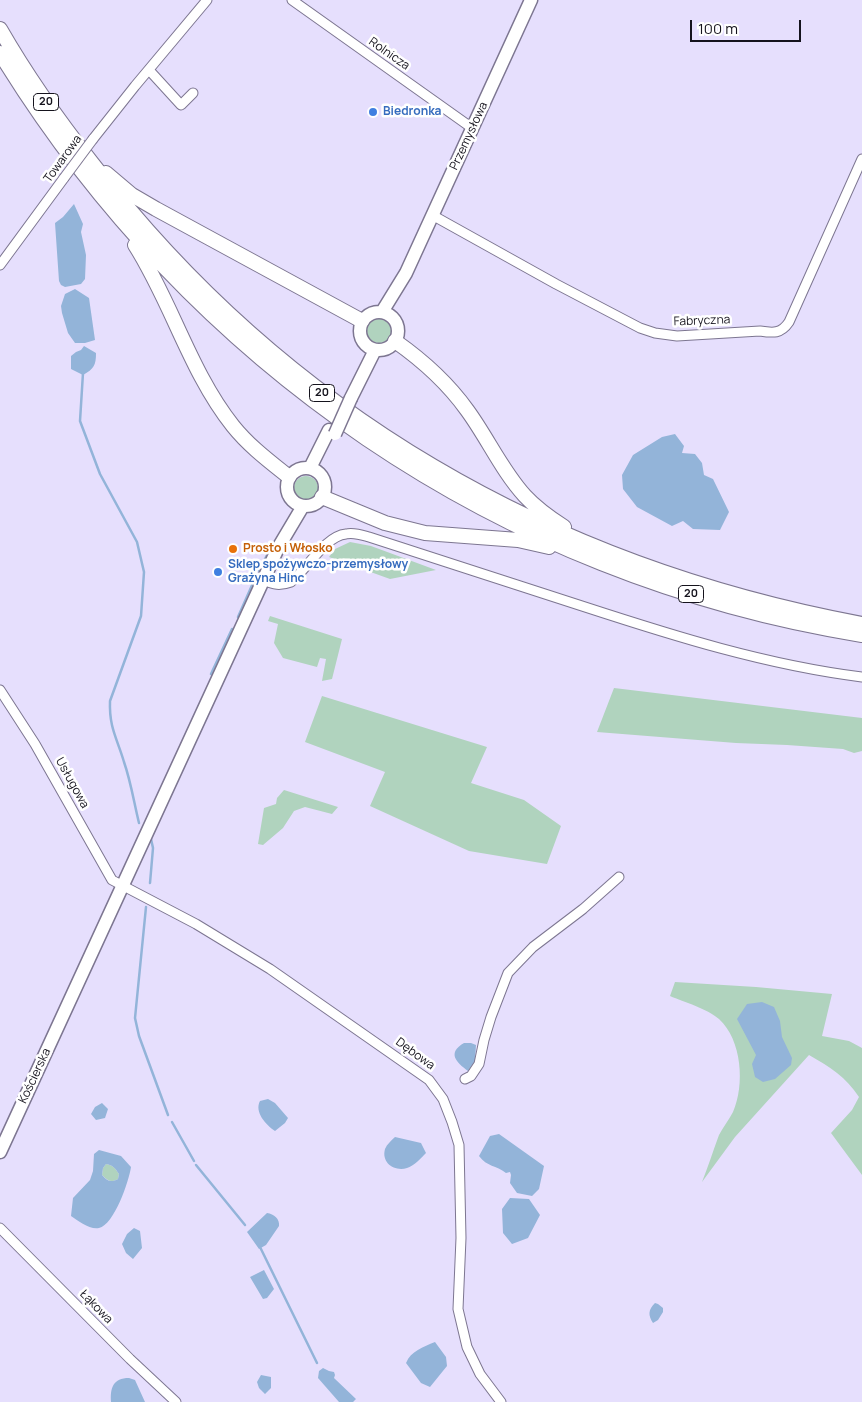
<!DOCTYPE html>
<meta charset="utf-8">
<style>
body{margin:0}
#map{position:relative;width:862px;height:1402px;overflow:hidden;background:#e6dffd;font-family:Manrope,sans-serif}
canvas{display:block}
.scale{position:absolute;left:690px;top:20px;width:111px;height:22px;box-sizing:border-box;border:2px solid #15131d;border-top:0;padding-left:6px;font-size:15px;line-height:18px;white-space:nowrap;color:#15131d;-webkit-text-stroke:4px #fff;paint-order:stroke}
</style>
<div id="map">
<canvas width="862" height="1402"></canvas>
<div class="scale">100 m</div>
</div>
<script>
const ctx = document.querySelector('canvas').getContext('2d');
ctx.lineJoin = 'round';
function fill(path, color) { ctx.fillStyle = color; ctx.fill(path, 'evenodd'); }
function trace(path, color, width, dash) { ctx.strokeStyle = color; ctx.lineWidth = width; ctx.lineCap = dash ? 'butt' : 'round'; ctx.setLineDash(dash || []); ctx.stroke(path); }
function write(font, color, halo, rows, align = 'center') {
  ctx.font = font + ' Manrope,sans-serif'; ctx.lineWidth = 5; ctx.setLineDash([]); ctx.textBaseline = 'middle'; ctx.strokeStyle = halo; ctx.fillStyle = color; for (const [text, x, y, turn = 0] of rows) {
    ctx.save(); ctx.translate(x, y); ctx.rotate((+turn || 0) * Math.PI / 180); ctx.textAlign = isNaN(turn) ? turn : align; if (halo) ctx.strokeText(text, 0, 0); ctx.fillText(text, 0, 0); ctx.restore();
  }
}
fill(new Path2D(`
 M367 331a12 12 0 1 1 24 0a12 12 0 1 1-24 0Z
 M294 488a12 12 0 1 1 24 0a12 12 0 1 1-24 0Z
 M 350,542 L 371,546 L 436,570 L 390,579 L 329,557 L 335,549 Z
 M 270,616 L 342,639 L 332,679 L 322,681 L 326,659 L 320,658 L 317,667 L 283,658 L 274,643 L 278,624 L 268,621 Z
 M 614,688 L 862,718 L 862,751 L 854,753 L 843,749 L 787,745 L 736,743 L 597,732 Z
 M 322,696 L 487,747 L 471,783 L 524,800 L 561,826 L 547,864 L 469,851 L 370,806 L 385,772 L 305,742 Z
 M 284,790 L 338,807 L 332,814 L 305,807 L 294,811 L 283,828 L 263,845 L 258,844 L 264,808 L 276,804 L 277,798 Z
 M 675,982 L 756,987 L 832,994 L 822,1036 L 849,1041 L 862,1048 L 862,1175 L 831,1133 L 852,1110 L 859,1097 C 846,1077 830,1067 809,1055 L 735,1137 L 702,1182 C 708,1167 713,1151 719,1135 C 723,1127 729,1120 733,1112 C 745,1085 742,1040 719,1019 C 708,1009 684,1002 670,996 Z
 M 106,1164 C 113,1165 115,1168 119,1174 L 118,1179 C 111,1183 108,1181 102,1175 L 103,1168 Z`), '#b0d3be');
fill(new Path2D(`
 M 74,204 L 83,224 L 81,232 L 86,255 L 85,279 L 81,284 L 65,287 L 61,285 L 59,281 L 55,223 L 63,217 Z
 M 75,289 L 89,298 L 95,340 L 85,343 L 75,343 L 68,333 L 62,313 L 61,306 L 65,294 Z
 M 84,346 L 96,353 C 96,365 94,369 83,375 L 71,369 L 71,356 L 76,352 L 81,350 Z
 M 675,434 L 684,446 L 682,453 L 695,454 L 702,463 L 704,475 L 713,479 L 729,512 L 720,530 L 693,529 L 683,521 L 672,526 L 637,507 L 623,489 L 622,475 L 633,455 L 662,437 Z
 M 762,1002 L 774,1007 L 780,1021 L 782,1037 L 792,1058 L 791,1065 L 775,1079 L 763,1082 L 755,1077 L 752,1064 L 756,1055 L 737,1019 L 747,1004 Z
 M 464,1043 L 471,1043 L 476,1045 L 475,1061 L 468,1071 C 456,1062 447,1053 464,1043 Z
 M 268,1099 L 275,1103 L 288,1118 L 285,1123 L 275,1131 C 266,1125 254,1112 260,1101 Z
 M 102,1103 L 108,1109 L 105,1118 L 96,1120 L 91,1114 L 95,1107 Z
 M 499,1134 L 544,1166 L 539,1189 L 532,1196 L 517,1193 L 510,1183 L 511,1175 L 510,1172 L 506,1173 C 496,1165 487,1167 479,1156 L 490,1136 Z
 M 395,1137 L 421,1143 L 426,1153 C 421,1158 414,1166 407,1168 C 395,1172 381,1163 385,1149 C 387,1144 391,1141 395,1137 Z
 M 99,1150 L 121,1156 L 131,1167 C 129,1181 114,1225 99,1228 C 90,1230 78,1221 71,1216 L 73,1198 L 90,1180 L 93,1171 L 94,1154 ZM 106,1164 C 113,1165 115,1168 119,1174 L 118,1179 C 111,1183 107,1181 102,1175 L 103,1168 Z
 M 510,1198 L 529,1199 L 540,1215 L 528,1238 L 512,1244 L 503,1233 L 502,1209 Z
 M 267,1213 C 274,1214 280,1219 279,1226 L 266,1245 L 259,1249 L 247,1232 Z
 M 134,1228 L 140,1231 L 142,1248 L 133,1259 L 126,1253 L 122,1244 L 127,1234 Z
 M 264,1270 L 274,1289 L 267,1298 L 263,1299 L 250,1277 Z
 M 655,1303 L 658,1304 L 663,1308 L 663,1312 L 658,1320 L 653,1323 C 648,1315 648,1310 655,1303 Z
 M 435,1342 L 446,1357 L 447,1366 L 430,1387 L 421,1383 L 406,1363 C 411,1351 423,1347 435,1342 Z
 M 323,1368 L 329,1371 L 334,1372 L 335,1375 L 334,1378 L 356,1399 L 353,1402 L 339,1402 L 318,1378 L 319,1371 Z
 M 261,1375 L 271,1377 L 271,1388 L 265,1394 L 259,1388 L 257,1382 Z
 M 129,1378 L 135,1380 L 145,1402 L 111,1402 C 110,1388 113,1378 129,1378 Z`), '#93b4d9');
trace(new Path2D(`
 M 83,373 L 80,421 L 100,474 L 137,542 L 144,572 L 141,616 L 110,701 C 109,728 117,738 124,762 C 131,782 134,803 139,823
 M 259,571 L 269,551
 M 238,617 L 253,583
 M 211,674 L 232,629
 M 150,883 L 153,848 L 151,839
 M 146,907 L 135,1018 L 139,1036 L 168,1115
 M 172,1122 L 194,1161
 M 196,1165 L 245,1225
 M 260,1247 L 317,1363`), '#93b4d9', 2.5);
const street = new Path2D(`
 M 292,0 L 472,128
 M 149,70 L 181,105 L 193,93
 M 93,139 L 135,86 L 207,0
 M 432,215 L 556,284 L 640,328 L 655,333 L 677,336 L 760,331 C 773,333 781,334 789,322 L 862,159
 M 0,265 L 64,178
 M 263,580 C 274,585 280,586 291,582 C 307,569 325,536 346,534 C 354,532 362,535 369,537 C 440,560 511,583 582,606 C 674,636 766,665 862,677
 M 0,690 L 35,744 L 112,880 L 196,924 L 270,969 L 429,1080 L 443,1099 L 452,1122 L 459,1145 L 461,1238 L 458,1309 L 467,1347 L 480,1374 L 501,1402
 M 465,1079 L 471,1076 L 479,1064 L 484,1040 L 491,1017 L 508,973 L 533,947 L 583,909 L 619,877
 M 0,1228 L 130,1359 L 176,1402`);
const secondary = new Path2D(`
 M 382,312 L 406,273 L 531,0
 M360 331a19 19 0 1 1 38 0a19 19 0 1 1-38 0Z
 M 351,398 L 375,350
 M287 487a19 19 0 1 1 38 0a19 19 0 1 1-38 0Z
 M 310,468 L 329,430
 M 0,1152 L 278,548 L 303,506`);
const primary = new Path2D(`
 M 0,29 C 27,76 58,120 92,163 C 286,415 551,566 862,624
 M 0,53 C 190,364 501,577 862,635
 M 106,173 L 132,195 L 156,209 L 362,321
 M 135,245 C 172,303 190,372 233,426 C 249,446 269,461 289,477
 M 395,341 C 422,360 447,382 467,410 C 487,437 502,471 525,496 C 536,508 550,518 564,527
 M 322,497 L 385,523 L 425,533 L 518,540 L 549,547`);
trace(street, '#7d7691', 11);
trace(secondary, '#7d7691', 15);
trace(primary, '#7d7691', 16);
trace(street, '#fff', 9);
trace(secondary, '#fff', 12);
trace(primary, '#fff', 14);
const streetBridge = new Path2D(`
 M 64,178 L 93,139`);
const secondaryBridge = new Path2D(`
 M 335,434 L 351,398`);
trace(streetBridge, '#7d7691', 11, []);
trace(secondaryBridge, '#7d7691', 15, []);
trace(streetBridge, '#fff', 9);
trace(secondaryBridge, '#fff', 12);
for (const [x, y, r, color] of [
 [373,112,5,"#3f7fe0"],
 [233,549,5,"#e8710a"],
 [218,572,5,"#3f7fe0"]
]) { const dot = new Path2D(); dot.arc(x, y, r, 0, 2 * Math.PI); ctx.fillStyle = color; ctx.fill(dot); trace(dot, '#fff', 2); }
for (const [x, y, w] of [
 [46,102,25],
 [322,393,25],
 [691,594,25]
]) { const box = new Path2D(); box.roundRect(x - w / 2, y - 8.5, w, 17, 4); ctx.fillStyle = '#fff'; ctx.fill(box); trace(box, '#15131d', 1); }
write('bold 11px', '#15131d', null, [
 ["20",46,102],
 ["20",322,393],
 ["20",691,594]
]);
write('12px', '#15131d', '#fff', [
 ["Rolnicza",389,54,35],
 ["Przemysłowa",469,136,-65],
 ["Towarowa",63,159,-54],
 ["Fabryczna",702,321,-2],
 ["Usługowa",72,783,61],
 ["Dębowa",415,1054,36],
 ["Kościerska",35,1076,-65],
 ["Łąkowa",96,1307,46]
]);
write('bold 12px', '#366cbe', '#fff', [
 ["Biedronka",383,112],
 ["Sklep spożywczo-przemysłowy",228,565],
 ["Grażyna Hinc",228,579]
], 'left');
write('bold 12px', '#c56008', '#fff', [
 ["Prosto i Włosko",243,549]
], 'left');
</script>
